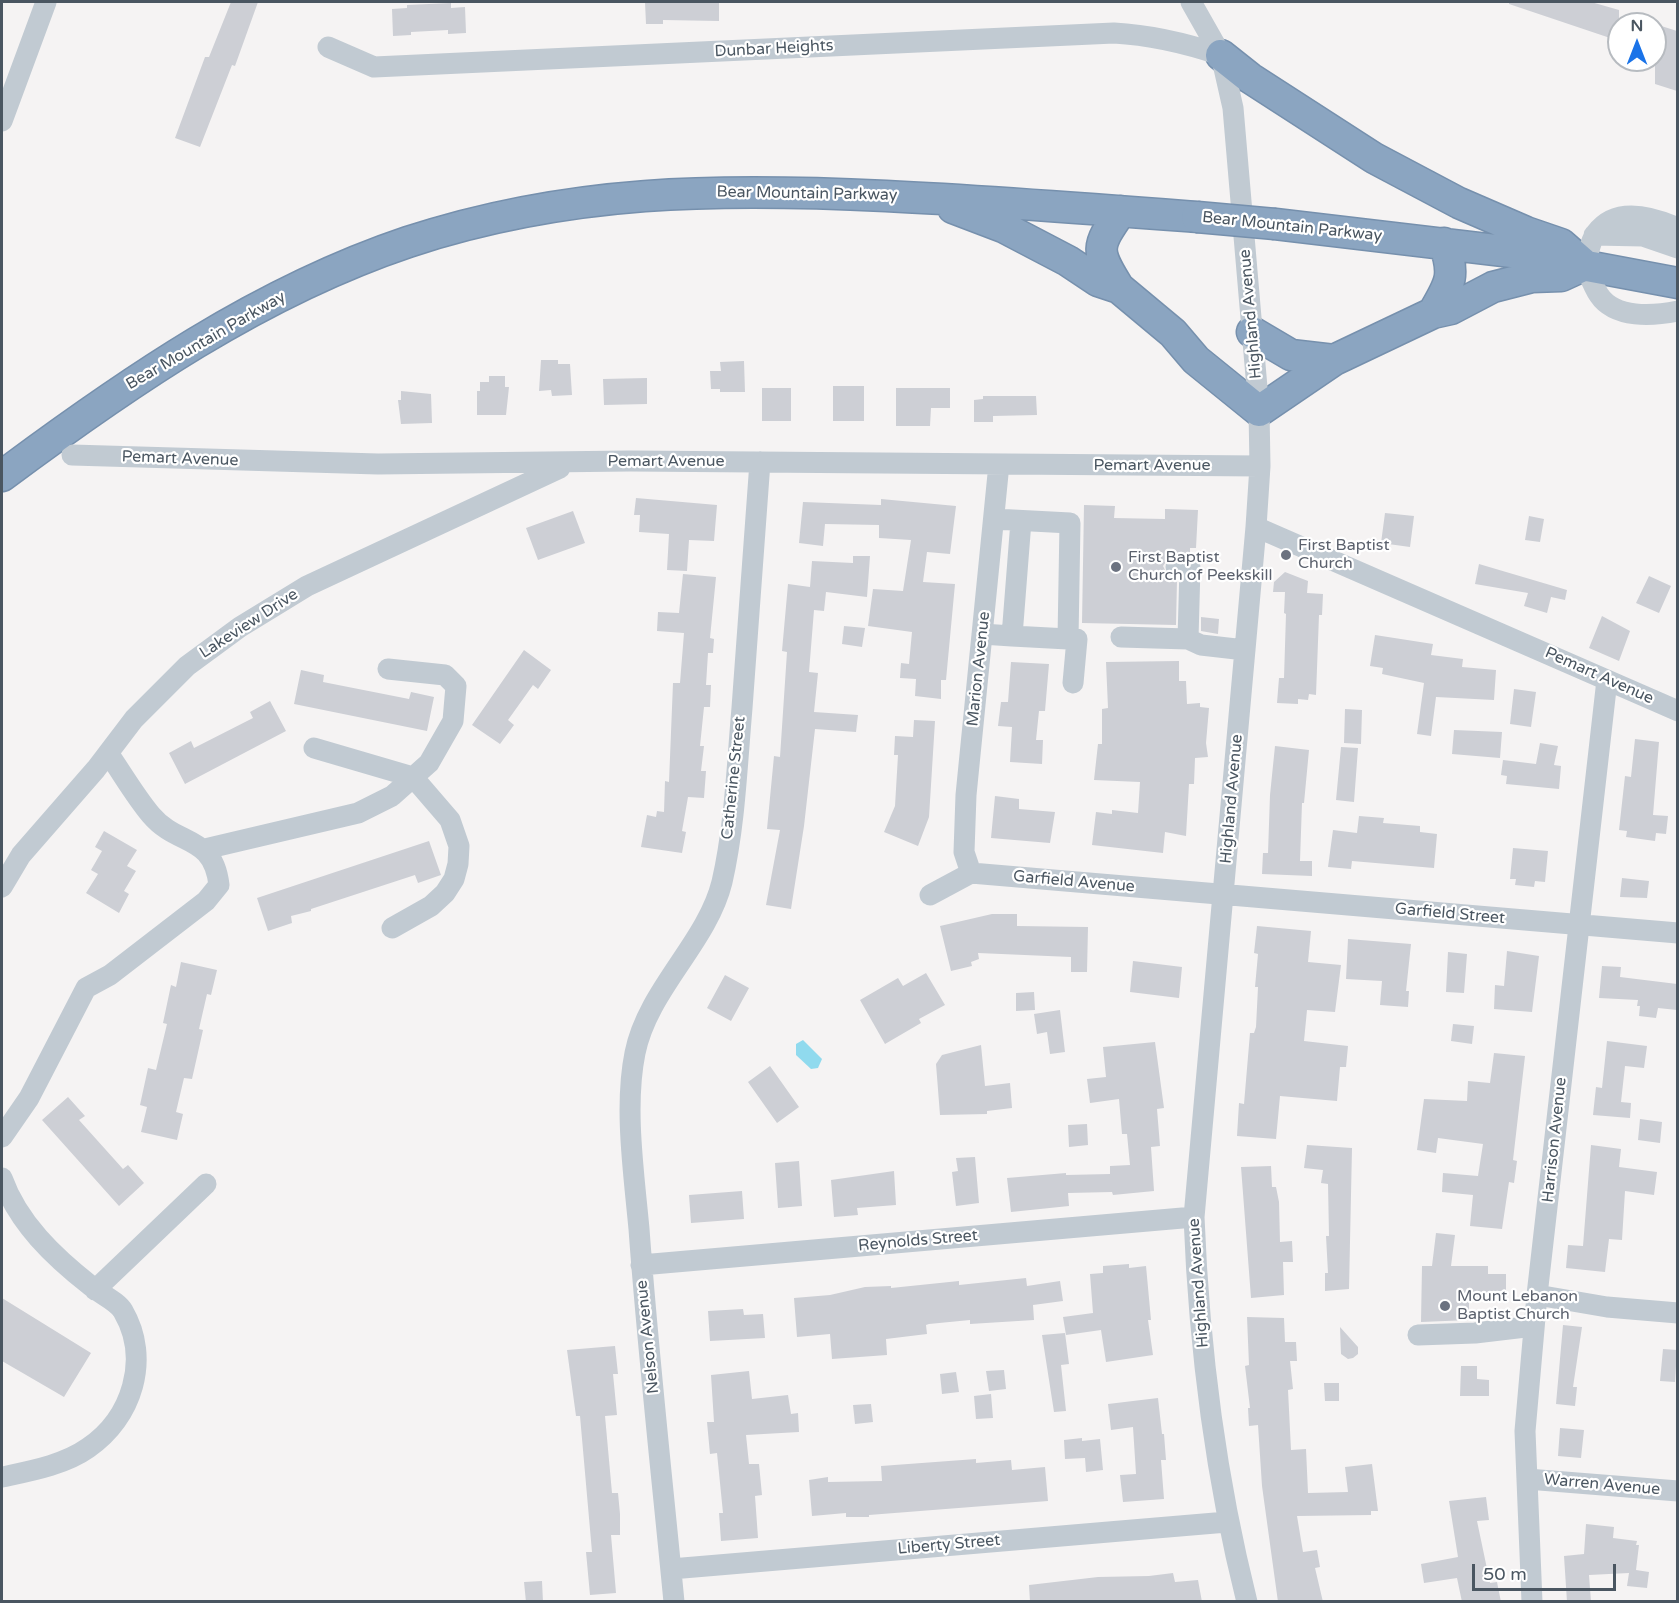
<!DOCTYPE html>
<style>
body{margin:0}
#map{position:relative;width:1679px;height:1603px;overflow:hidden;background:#f5f3f3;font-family:"Varela Round",sans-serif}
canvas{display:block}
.frame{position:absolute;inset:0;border:3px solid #4a5661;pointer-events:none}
.north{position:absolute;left:1607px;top:12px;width:60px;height:60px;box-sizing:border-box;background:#fff;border:2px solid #b7bbc0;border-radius:50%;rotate:0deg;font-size:16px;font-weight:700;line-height:24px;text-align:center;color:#4a5661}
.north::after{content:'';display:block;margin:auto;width:21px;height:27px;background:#1a73e8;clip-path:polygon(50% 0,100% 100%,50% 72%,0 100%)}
.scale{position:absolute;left:1472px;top:1564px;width:144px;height:27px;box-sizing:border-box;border:3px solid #4a5661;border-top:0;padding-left:8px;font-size:18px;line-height:21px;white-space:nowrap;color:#4a5661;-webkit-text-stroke:4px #fff;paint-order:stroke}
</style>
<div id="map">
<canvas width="1679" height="1603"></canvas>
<div class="frame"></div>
<div class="north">N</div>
<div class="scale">50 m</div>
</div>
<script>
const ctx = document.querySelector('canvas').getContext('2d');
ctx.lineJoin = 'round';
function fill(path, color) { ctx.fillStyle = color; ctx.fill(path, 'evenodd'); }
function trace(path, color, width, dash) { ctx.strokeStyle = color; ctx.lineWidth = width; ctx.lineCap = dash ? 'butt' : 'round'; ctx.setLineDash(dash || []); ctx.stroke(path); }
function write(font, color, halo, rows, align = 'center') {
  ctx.font = font + ' "Varela Round",sans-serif'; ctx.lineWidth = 4.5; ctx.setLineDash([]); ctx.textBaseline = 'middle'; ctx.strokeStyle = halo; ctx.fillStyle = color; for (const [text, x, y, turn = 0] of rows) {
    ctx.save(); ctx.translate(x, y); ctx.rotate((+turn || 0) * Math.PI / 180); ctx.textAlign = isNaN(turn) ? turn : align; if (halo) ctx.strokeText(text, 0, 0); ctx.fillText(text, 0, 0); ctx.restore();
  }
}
fill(new Path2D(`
 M 803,1040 L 822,1059 L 818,1068 L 811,1069 L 796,1055 L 796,1044 Z`), '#90daee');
fill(new Path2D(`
 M 231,2 L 258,2 L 235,66 L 232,65 L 200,147 L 175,138 L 205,57 L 209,57 Z
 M 645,2 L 719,2 L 719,21 L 663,20 L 663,24 L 646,24 Z
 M 1509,2 L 1591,2 L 1619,10 L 1619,41 L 1509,4 Z
 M 451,3 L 451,8 L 465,7 L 466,33 L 448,34 L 448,30 L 411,32 L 411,35 L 393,36 L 392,9 L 407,8 L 407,5 Z
 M 1655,24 L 1677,31 L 1677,91 L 1655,84 Z
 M 541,360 L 558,360 L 558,364 L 570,364 L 572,395 L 552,396 L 551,390 L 539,391 Z
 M 744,361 L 745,392 L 720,392 L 720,389 L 711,389 L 710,371 L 721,371 L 720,362 Z
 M 489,376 L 505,376 L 505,387 L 509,387 L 506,415 L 477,415 L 477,391 L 480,391 L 480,382 L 489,382 Z
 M 647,378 L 647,404 L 604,405 L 603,379 Z
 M 833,386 L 864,386 L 864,421 L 833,421 Z
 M 762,388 L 791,388 L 791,421 L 762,421 Z
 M 896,388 L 950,388 L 950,408 L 931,408 L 930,426 L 896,426 Z
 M 401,391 L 431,394 L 432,423 L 401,424 L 398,400 L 401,400 Z
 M 983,396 L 1036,396 L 1037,415 L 993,416 L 993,422 L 974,422 L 974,400 L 983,399 Z
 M 636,498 L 717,505 L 714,541 L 689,540 L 687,571 L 667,570 L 669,534 L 639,532 L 640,515 L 634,515 Z
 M 881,499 L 956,506 L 950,554 L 927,552 L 923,582 L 955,584 L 946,680 L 941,680 L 941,699 L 915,696 L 916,679 L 900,678 L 901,663 L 909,664 L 912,632 L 868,626 L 873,589 L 903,591 L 911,540 L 879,538 L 879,525 L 825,524 L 823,546 L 799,543 L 803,502 L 881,505 Z
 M 1084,505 L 1115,506 L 1114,518 L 1165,519 L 1165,509 L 1198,510 L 1196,548 L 1190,548 L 1190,554 L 1170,556 L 1163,566 L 1169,578 L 1177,580 L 1176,625 L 1082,623 Z
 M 573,511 L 585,543 L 538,560 L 526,528 Z
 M 1385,513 L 1414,516 L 1410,547 L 1381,543 Z
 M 1529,516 L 1544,519 L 1540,542 L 1525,540 Z
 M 853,556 L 870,556 L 867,597 L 826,592 L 824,611 L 814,610 L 809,672 L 818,673 L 814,712 L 858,715 L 856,732 L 815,729 L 804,826 L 791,909 L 766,905 L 780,830 L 767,829 L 774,756 L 780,757 L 787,652 L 782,651 L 788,584 L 810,587 L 812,561 L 853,563 Z
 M 1479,564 L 1567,590 L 1565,600 L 1551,597 L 1547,613 L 1524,606 L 1528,593 L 1475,584 Z
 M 1285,572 L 1308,581 L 1307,593 L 1323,594 L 1322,615 L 1319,615 L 1316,695 L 1309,694 L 1308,700 L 1298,699 L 1298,704 L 1277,703 L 1279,678 L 1284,678 L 1286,614 L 1284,613 L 1285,592 L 1273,592 L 1274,582 Z
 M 683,574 L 716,577 L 710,638 L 714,639 L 713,653 L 708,653 L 706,685 L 711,685 L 710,707 L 704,707 L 700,746 L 704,746 L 701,771 L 706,771 L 704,798 L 688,797 L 682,831 L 686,832 L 682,853 L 641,847 L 647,815 L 656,817 L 657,811 L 664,812 L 665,781 L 669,782 L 673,683 L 680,683 L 684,633 L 657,631 L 658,612 L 679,613 Z
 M 1649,576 L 1671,586 L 1659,613 L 1636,603 Z
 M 1602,616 L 1630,631 L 1619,661 L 1589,648 Z
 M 1201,617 L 1219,619 L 1218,634 L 1201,631 Z
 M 844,626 L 865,628 L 862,647 L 842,644 Z
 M 1375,635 L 1433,644 L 1431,655 L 1463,659 L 1462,667 L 1496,670 L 1494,700 L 1436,697 L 1431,736 L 1417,734 L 1424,683 L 1382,674 L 1383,668 L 1370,666 Z
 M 524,650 L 551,670 L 538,689 L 533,685 L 508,720 L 514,725 L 500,744 L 472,725 Z
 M 1179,661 L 1179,681 L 1186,681 L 1187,704 L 1200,703 L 1200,707 L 1209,708 L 1206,743 L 1208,757 L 1195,758 L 1194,784 L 1189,784 L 1186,836 L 1165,832 L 1163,853 L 1092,845 L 1096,812 L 1112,814 L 1112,810 L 1138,813 L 1140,782 L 1094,780 L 1098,744 L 1102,744 L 1102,709 L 1108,708 L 1106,662 Z
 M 1011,662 L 1049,664 L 1045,711 L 1039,711 L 1036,740 L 1043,740 L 1042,764 L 1010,762 L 1012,727 L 998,726 L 1001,702 L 1008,702 Z
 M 301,670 L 324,675 L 323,682 L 409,699 L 411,692 L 434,697 L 427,731 L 294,704 Z
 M 1514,689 L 1536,692 L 1531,727 L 1510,724 Z
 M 270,701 L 286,731 L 185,784 L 169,753 L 191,741 L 194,748 L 253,718 L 250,712 Z
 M 1345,709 L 1362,710 L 1361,744 L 1344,743 Z
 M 914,720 L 935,721 L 929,817 L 918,846 L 884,832 L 895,806 L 898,755 L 894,755 L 895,736 L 913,737 Z
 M 1454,730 L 1502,732 L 1500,758 L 1452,754 Z
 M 1635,739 L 1659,742 L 1653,815 L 1668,816 L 1666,834 L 1656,833 L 1655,841 L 1626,837 L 1627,831 L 1619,830 L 1625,776 L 1631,777 Z
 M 1540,743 L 1558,746 L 1554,765 L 1561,766 L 1559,789 L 1506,784 L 1507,776 L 1501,775 L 1503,760 L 1536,764 Z
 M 1275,746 L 1309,750 L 1304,803 L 1302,803 L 1300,861 L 1312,861 L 1312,876 L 1262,874 L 1263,853 L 1268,853 L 1270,795 Z
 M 1341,747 L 1358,748 L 1354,802 L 1336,800 Z
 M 995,796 L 1019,799 L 1019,809 L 1055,812 L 1050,843 L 991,838 Z
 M 1359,816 L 1384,818 L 1383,823 L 1420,826 L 1420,832 L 1437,834 L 1434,868 L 1352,861 L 1351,869 L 1328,867 L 1333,830 L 1357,833 Z
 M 104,831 L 137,850 L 127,866 L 136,871 L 124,891 L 129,894 L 119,913 L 86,893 L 98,874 L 91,870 L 102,851 L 95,847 Z
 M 429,841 L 441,875 L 418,883 L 415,875 L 311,909 L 311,911 L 291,916 L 292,923 L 268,931 L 257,898 Z
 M 1513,848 L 1548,851 L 1545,882 L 1535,881 L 1534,887 L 1515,885 L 1516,879 L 1510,879 Z
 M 1622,878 L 1649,881 L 1647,898 L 1620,897 Z
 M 992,914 L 1017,914 L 1017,926 L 1088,927 L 1087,972 L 1071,972 L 1071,957 L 978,953 L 979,959 L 971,962 L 972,966 L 951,971 L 940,926 Z
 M 1257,926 L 1311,931 L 1308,962 L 1341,965 L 1335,1012 L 1307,1010 L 1304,1041 L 1348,1046 L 1346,1067 L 1340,1067 L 1337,1101 L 1280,1096 L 1276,1139 L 1237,1136 L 1239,1103 L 1244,1104 L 1250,1033 L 1254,1033 L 1256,1027 L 1258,987 L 1255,987 L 1258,954 L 1254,953 Z
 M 1348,939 L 1411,944 L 1406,991 L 1409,991 L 1408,1007 L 1380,1005 L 1382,981 L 1346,979 Z
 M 1507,951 L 1539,956 L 1532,1012 L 1494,1009 L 1495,985 L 1504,986 Z
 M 1448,952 L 1467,954 L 1464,993 L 1446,992 Z
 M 1133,961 L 1182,967 L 1179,998 L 1130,992 Z
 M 181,962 L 217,970 L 211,995 L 207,994 L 199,1029 L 203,1030 L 192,1079 L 184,1078 L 176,1112 L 183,1114 L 177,1140 L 141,1132 L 147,1107 L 140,1105 L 148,1068 L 156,1070 L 167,1024 L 163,1023 L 171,985 L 176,987 Z
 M 1602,966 L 1621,967 L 1620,977 L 1677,984 L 1677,1010 L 1658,1008 L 1656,1018 L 1639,1016 L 1640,1006 L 1637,1006 L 1638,1000 L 1599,998 Z
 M 926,973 L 945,1005 L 919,1019 L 921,1023 L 885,1044 L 860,1000 L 898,978 L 903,986 Z
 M 725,975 L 749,988 L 731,1021 L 707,1008 Z
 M 1034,992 L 1035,1010 L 1016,1011 L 1016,993 Z
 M 1060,1010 L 1065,1052 L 1050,1054 L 1047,1032 L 1037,1034 L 1034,1014 Z
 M 1453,1024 L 1474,1026 L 1472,1044 L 1451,1041 Z
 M 1607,1041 L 1647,1046 L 1644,1068 L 1625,1066 L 1621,1102 L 1631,1103 L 1630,1118 L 1593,1115 L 1596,1087 L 1602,1088 Z
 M 1155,1042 L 1164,1108 L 1157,1109 L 1160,1146 L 1151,1147 L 1154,1191 L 1113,1195 L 1112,1192 L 1068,1193 L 1069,1206 L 1011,1212 L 1007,1178 L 1066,1173 L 1066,1175 L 1110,1174 L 1110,1166 L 1130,1165 L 1127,1134 L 1122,1134 L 1119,1099 L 1090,1103 L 1087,1079 L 1106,1077 L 1103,1047 Z
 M 981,1045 L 985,1086 L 1010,1083 L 1012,1108 L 987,1111 L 987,1114 L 940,1115 L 936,1064 L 942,1055 Z
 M 1494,1053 L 1525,1056 L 1513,1160 L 1517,1161 L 1514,1183 L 1509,1182 L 1502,1229 L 1470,1226 L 1473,1195 L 1442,1192 L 1443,1173 L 1478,1176 L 1483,1144 L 1438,1138 L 1436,1153 L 1417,1150 L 1424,1099 L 1467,1101 L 1468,1081 L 1490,1083 Z
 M 770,1066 L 799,1107 L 777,1123 L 748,1082 Z
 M 68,1097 L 85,1116 L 79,1120 L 123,1169 L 128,1165 L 144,1183 L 119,1206 L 42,1120 Z
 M 1640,1119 L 1662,1122 L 1660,1143 L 1638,1140 Z
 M 1087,1124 L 1088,1145 L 1069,1147 L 1068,1125 Z
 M 1307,1145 L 1352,1148 L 1349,1289 L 1325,1291 L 1325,1273 L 1328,1273 L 1326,1236 L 1329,1236 L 1328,1184 L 1321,1183 L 1323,1170 L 1304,1168 Z
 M 1591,1145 L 1621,1149 L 1619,1167 L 1657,1172 L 1654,1195 L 1625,1191 L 1622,1240 L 1609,1239 L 1605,1272 L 1566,1268 L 1568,1245 L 1583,1246 Z
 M 975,1157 L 979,1203 L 956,1206 L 952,1172 L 958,1171 L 956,1158 Z
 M 799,1161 L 802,1206 L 778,1208 L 775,1163 Z
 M 1271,1166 L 1272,1187 L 1276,1187 L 1279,1202 L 1280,1242 L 1292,1241 L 1293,1262 L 1283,1262 L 1284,1295 L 1251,1298 L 1241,1167 Z
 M 894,1171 L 896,1205 L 857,1208 L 858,1215 L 834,1217 L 831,1180 Z
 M 742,1191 L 744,1219 L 691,1223 L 689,1195 Z
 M 1436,1233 L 1455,1235 L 1451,1266 L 1488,1266 L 1488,1274 L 1506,1274 L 1506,1291 L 1490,1291 L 1490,1298 L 1469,1298 L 1469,1320 L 1421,1322 L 1422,1266 L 1432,1266 Z
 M 1129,1264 L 1129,1268 L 1146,1266 L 1151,1320 L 1148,1320 L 1153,1355 L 1106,1362 L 1101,1330 L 1066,1335 L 1063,1317 L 1093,1313 L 1090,1274 L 1103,1273 L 1103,1266 Z
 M 1026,1278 L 1027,1286 L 1060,1281 L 1063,1301 L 1033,1305 L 1034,1320 L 970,1324 L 970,1320 L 929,1324 L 926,1325 L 927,1334 L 886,1339 L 887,1355 L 832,1359 L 830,1334 L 797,1337 L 794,1298 L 830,1295 L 865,1287 L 891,1286 L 891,1288 L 959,1281 L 959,1285 Z
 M 2,1298 L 91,1353 L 64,1397 L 2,1361 Z
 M 743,1309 L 744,1315 L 763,1314 L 765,1338 L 710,1341 L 708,1311 Z
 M 1247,1317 L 1284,1318 L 1285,1342 L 1296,1342 L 1297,1361 L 1290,1361 L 1293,1389 L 1288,1390 L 1291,1450 L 1306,1449 L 1308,1493 L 1348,1492 L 1345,1467 L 1372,1464 L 1378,1511 L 1371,1511 L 1371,1515 L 1297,1516 L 1303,1552 L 1317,1550 L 1320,1567 L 1315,1568 L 1323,1602 L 1278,1602 L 1262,1486 L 1258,1425 L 1249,1426 L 1248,1408 L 1250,1408 L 1245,1366 L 1249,1365 Z
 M 1563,1325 L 1582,1327 L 1573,1387 L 1577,1387 L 1575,1406 L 1556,1404 Z
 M 1340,1327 L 1358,1347 L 1358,1354 L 1353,1358 L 1348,1359 L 1341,1354 Z
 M 1065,1333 L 1069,1364 L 1061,1365 L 1066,1411 L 1054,1412 L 1042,1335 Z
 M 615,1346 L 618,1374 L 613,1374 L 617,1415 L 605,1416 L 612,1493 L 618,1493 L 620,1514 L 620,1535 L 611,1535 L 616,1593 L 590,1595 L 586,1552 L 592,1552 L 580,1416 L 576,1416 L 567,1350 Z
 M 1663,1349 L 1677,1350 L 1675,1382 L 1660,1381 Z
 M 1461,1366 L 1477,1366 L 1477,1379 L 1489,1380 L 1489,1396 L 1460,1396 Z
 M 1004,1370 L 1006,1389 L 989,1391 L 986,1371 Z
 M 749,1371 L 752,1399 L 788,1395 L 791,1414 L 798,1413 L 799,1432 L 746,1435 L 749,1464 L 759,1464 L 762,1495 L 755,1496 L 758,1538 L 721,1541 L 719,1513 L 723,1513 L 717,1453 L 710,1454 L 707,1422 L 714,1422 L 711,1375 Z
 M 956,1372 L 959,1392 L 942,1394 L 940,1374 Z
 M 1324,1383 L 1339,1383 L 1339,1401 L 1325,1401 Z
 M 991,1394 L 993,1418 L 976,1419 L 974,1396 Z
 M 1158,1398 L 1162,1434 L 1164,1434 L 1166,1460 L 1161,1460 L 1164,1499 L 1123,1502 L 1120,1475 L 1136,1474 L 1133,1427 L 1111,1430 L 1108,1404 Z
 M 871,1404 L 873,1422 L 855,1424 L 853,1405 Z
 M 1560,1428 L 1584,1430 L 1581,1458 L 1558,1456 Z
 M 1082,1438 L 1082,1441 L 1100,1439 L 1103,1470 L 1086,1472 L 1085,1458 L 1065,1459 L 1064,1440 Z
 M 976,1459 L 976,1463 L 1011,1460 L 1012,1470 L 1045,1467 L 1048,1501 L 869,1515 L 869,1517 L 846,1517 L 846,1513 L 812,1516 L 809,1480 L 828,1477 L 828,1482 L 882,1481 L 881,1466 Z
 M 1486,1497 L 1489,1520 L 1477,1521 L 1490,1583 L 1497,1582 L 1501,1602 L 1462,1602 L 1457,1578 L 1424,1583 L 1421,1564 L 1458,1557 L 1449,1501 Z
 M 1586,1524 L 1614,1527 L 1613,1538 L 1637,1541 L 1636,1545 L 1639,1545 L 1636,1570 L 1649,1572 L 1647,1588 L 1627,1586 L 1629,1573 L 1589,1575 L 1591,1602 L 1567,1602 L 1564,1556 L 1584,1554 Z
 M 1173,1573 L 1175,1582 L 1198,1580 L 1202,1602 L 1030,1602 L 1029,1585 L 1098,1577 L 1149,1576 Z
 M 542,1581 L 543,1602 L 526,1602 L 524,1582 Z`), '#cdcfd5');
const highway = new Path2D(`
 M 1221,55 L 1250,78 L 1374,158 L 1459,203 L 1526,232 L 1561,244 L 1585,265
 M 953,208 L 1003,227 L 1068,261 L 1098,281 L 1119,288 L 1173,333 L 1196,360 L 1259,411 L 1334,360 L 1433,313 L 1451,309 L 1493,287 L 1532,277 L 1561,276 L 1585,265
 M 1275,224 L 1512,252 L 1678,283
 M 1119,288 C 1095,250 1096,247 1121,211
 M 1433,313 C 1450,284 1456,276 1444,243
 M 1252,332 L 1291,355 L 1334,360
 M 2,476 C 127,383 259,292 408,242 C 569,189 719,188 886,196 C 990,201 1093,209 1197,217`);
trace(highway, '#7690ad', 33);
trace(new Path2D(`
 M 1191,2 L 1221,55 L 1233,108 L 1259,411 L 1260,466 L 1256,527 L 1194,1217 C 1199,1347 1215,1475 1247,1602
 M 328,47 L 374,67 L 1114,33 C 1152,35 1185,43 1221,55
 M 2,121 L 46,2
 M 1678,228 C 1651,216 1616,206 1596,233 C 1590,241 1588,255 1585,265 C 1589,274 1593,286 1599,295 C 1615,319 1653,316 1678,311
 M 1594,235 L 1643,236 L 1678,248
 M 72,455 L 378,464 L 630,461 L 1260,466
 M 994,519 L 1070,523 L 1068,639 L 1012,636
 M 1256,527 L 1678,711
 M 1176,567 L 1190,567 L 1188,639
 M 982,634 L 1012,636 L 1021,521
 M 1121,637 L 1188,639 L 1201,645 L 1245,650
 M 1068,639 L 1077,639 L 1073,683
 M 314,748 L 413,777 L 450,820 L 459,846 L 458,864 L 454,879 L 445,893 L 431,906 L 392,928
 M 205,849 L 358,813 L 392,796 L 429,763 L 453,721 L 456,686 L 445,675 L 388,669
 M 971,873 L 964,852 L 966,795 L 999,464
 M 2,887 L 21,855 L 96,769 L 134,719 L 187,666 L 240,627 L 307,586 L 560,468
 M 930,895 L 971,873 L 1678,933
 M 2,1137 L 29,1098 L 86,988 L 110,975 L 206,901 L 219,885 C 213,834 178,847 151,815 C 135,796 122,773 108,753
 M 2,1178 C 18,1223 54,1257 91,1286 C 100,1294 117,1301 123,1311 C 151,1359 132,1418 88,1448 C 64,1465 30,1471 2,1477
 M 641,1265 L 1194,1217
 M 95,1290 L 206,1184
 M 1537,1295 L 1607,1307 L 1678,1313
 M 1418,1335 L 1475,1333 L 1534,1326
 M 1527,1479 L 1678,1491
 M 671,1569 L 1227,1522
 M 674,1602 C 662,1477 648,1353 639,1229 C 634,1174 624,1107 635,1053 C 648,989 707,943 722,882 C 735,825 737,765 742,708 C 748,626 754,544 760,462
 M 1532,1602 L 1525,1431 L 1537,1295 L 1607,680`), '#c1cad2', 21);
trace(highway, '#8ba5c1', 30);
const highwayBridge = new Path2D(`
 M 1197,217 L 1275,224`);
trace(highwayBridge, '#7690ad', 33, []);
trace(highwayBridge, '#8ba5c1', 30);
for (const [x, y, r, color] of [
 [1286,555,6,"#6b7280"],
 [1116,567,6,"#6b7280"],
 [1445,1306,6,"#6b7280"]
]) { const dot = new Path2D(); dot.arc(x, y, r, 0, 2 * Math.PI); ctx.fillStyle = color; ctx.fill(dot); trace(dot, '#fff', 2); }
write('16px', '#4a5661', '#fff', [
 ["Dunbar Heights",774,49,-3],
 ["Bear Mountain Parkway",807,194,1],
 ["Bear Mountain Parkway",1292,227,6],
 ["Highland Avenue",1251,314,-95],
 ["Bear Mountain Parkway",206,341,-30],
 ["Pemart Avenue",180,459,2],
 ["Pemart Avenue",666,462],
 ["Pemart Avenue",1152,466],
 ["Lakeview Drive",249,624,-33],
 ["Marion Avenue",979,669,-84],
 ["Pemart Avenue",1599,676,24],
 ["Catherine Street",734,778,-84],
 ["Highland Avenue",1232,799,-85],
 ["Garfield Avenue",1074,882,5],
 ["Garfield Street",1450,914,5],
 ["Harrison Avenue",1555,1140,-84],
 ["Reynolds Street",918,1241,-5],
 ["Highland Avenue",1199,1283,-94],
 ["Nelson Avenue",648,1337,-96],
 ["Warren Avenue",1602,1485,5],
 ["Liberty Street",949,1545,-5]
]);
write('16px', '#5b616d', '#fff', [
 ["First Baptist",1298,546],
 ["Church",1298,564],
 ["First Baptist",1128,558],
 ["Church of Peekskill",1128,576],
 ["Mount Lebanon",1457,1297],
 ["Baptist Church",1457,1315]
], 'left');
</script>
